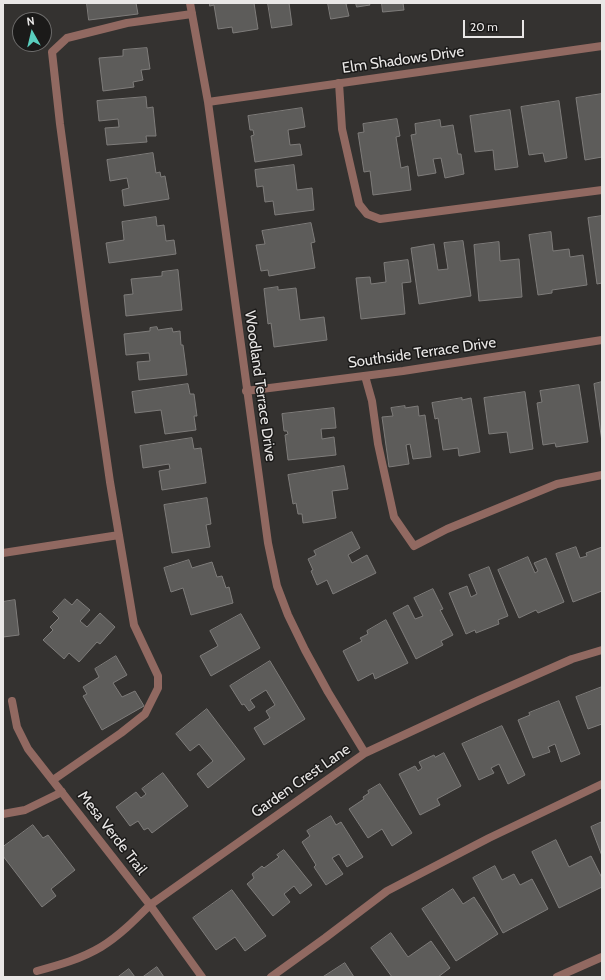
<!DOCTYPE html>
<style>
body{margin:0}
#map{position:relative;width:605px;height:980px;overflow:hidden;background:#343230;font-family:Cabin,sans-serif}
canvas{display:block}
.frame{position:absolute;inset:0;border:4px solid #e9e7e6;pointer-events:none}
.north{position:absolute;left:12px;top:12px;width:40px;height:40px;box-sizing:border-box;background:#1b1a19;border:1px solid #6d6c6b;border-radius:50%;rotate:352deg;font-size:11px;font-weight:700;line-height:16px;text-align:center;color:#e9e7e6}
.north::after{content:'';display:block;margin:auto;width:14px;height:18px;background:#59cebe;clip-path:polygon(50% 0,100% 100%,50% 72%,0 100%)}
.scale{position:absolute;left:463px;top:20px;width:61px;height:18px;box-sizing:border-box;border:2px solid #e9e7e6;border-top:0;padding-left:5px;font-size:12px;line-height:14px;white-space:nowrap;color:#e9e7e6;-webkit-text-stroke:3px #1b1a19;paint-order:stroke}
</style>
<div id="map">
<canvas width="605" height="980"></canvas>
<div class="frame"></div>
<div class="north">N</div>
<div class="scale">20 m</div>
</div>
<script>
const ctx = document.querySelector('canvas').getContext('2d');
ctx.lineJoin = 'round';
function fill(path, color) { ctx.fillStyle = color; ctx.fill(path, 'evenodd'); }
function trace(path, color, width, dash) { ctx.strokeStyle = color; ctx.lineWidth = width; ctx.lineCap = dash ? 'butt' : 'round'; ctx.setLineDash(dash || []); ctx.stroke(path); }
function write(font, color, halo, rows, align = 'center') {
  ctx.font = font + ' Cabin,sans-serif'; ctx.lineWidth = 3; ctx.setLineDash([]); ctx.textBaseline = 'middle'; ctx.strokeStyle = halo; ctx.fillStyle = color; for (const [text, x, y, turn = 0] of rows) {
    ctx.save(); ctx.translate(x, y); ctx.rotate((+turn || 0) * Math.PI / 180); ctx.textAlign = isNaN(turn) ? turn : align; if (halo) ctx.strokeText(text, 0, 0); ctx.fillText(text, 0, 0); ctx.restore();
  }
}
const building = new Path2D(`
 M 87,3 L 136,3 L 138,14 L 89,20 Z
 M 210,3 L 254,3 L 258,29 L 233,33 L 232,27 L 218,29 L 214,5 L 210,6 Z
 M 268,3 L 289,3 L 292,25 L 272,28 Z
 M 328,3 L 350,3 L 346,4 L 349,16 L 331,19 Z
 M 356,3 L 369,3 L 370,5 L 357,7 Z
 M 382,3 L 403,3 L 404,10 L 383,12 Z
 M 147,48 L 150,69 L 141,70 L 143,80 L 133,82 L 134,87 L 103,91 L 99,58 L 123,56 L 123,50 Z
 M 602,94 L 602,157 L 585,160 L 576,98 Z
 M 146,97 L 147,108 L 153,107 L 156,136 L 146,136 L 147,142 L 107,145 L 105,128 L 119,127 L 118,119 L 99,121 L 97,101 Z
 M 559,101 L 567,158 L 545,162 L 543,153 L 529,155 L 521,107 Z
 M 302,108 L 305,127 L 288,130 L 290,145 L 300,144 L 302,155 L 255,162 L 251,136 L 254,135 L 253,130 L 250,130 L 248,116 Z
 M 510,110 L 518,167 L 495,170 L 493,150 L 475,152 L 470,116 Z
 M 397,119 L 400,136 L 396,137 L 401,168 L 408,166 L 411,190 L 373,195 L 370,171 L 364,172 L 358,133 L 364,132 L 363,124 Z
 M 440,120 L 441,127 L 453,125 L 458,154 L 461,154 L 464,174 L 445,178 L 441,158 L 433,159 L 436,173 L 418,176 L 411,135 L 416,134 L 415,124 Z
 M 153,153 L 156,173 L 160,172 L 161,177 L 165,176 L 169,199 L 124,206 L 122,190 L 129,188 L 127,178 L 110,181 L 107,160 Z
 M 294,165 L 297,190 L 312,188 L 314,210 L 275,215 L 273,201 L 265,202 L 263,186 L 257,187 L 255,170 Z
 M 602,216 L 602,283 L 597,284 L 588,218 Z
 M 156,217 L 157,226 L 164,225 L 166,241 L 174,240 L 176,254 L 109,263 L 106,243 L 124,240 L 122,222 Z
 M 311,223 L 315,242 L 311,243 L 315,268 L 269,276 L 268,270 L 261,271 L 256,245 L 265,244 L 262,231 Z
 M 551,232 L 553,251 L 569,249 L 570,257 L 583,255 L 587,285 L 552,290 L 552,293 L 538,295 L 529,235 Z
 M 463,241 L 471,296 L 419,304 L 411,248 L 434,244 L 438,270 L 448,269 L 444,243 Z
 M 499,242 L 500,261 L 519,259 L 522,297 L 479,301 L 474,245 Z
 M 408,260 L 411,282 L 402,283 L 405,314 L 361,319 L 356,278 L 370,277 L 371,284 L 386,282 L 384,263 Z
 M 178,270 L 182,310 L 126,316 L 124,295 L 133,294 L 131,279 L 162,276 L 162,272 Z
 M 278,287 L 278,290 L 296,288 L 300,320 L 324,317 L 327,340 L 274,347 L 271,323 L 268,324 L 264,289 Z
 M 157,327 L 158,330 L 172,328 L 173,332 L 180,331 L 181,345 L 183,345 L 187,375 L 139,380 L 137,362 L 150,361 L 149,353 L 126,355 L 124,334 L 150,331 L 150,328 Z
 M 602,382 L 602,442 L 594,384 Z
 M 188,384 L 190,394 L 194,394 L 197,416 L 194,416 L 196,430 L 165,434 L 161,410 L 135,413 L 132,392 Z
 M 579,385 L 588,442 L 556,447 L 555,443 L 543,445 L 537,403 L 542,402 L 540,391 Z
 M 525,392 L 533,449 L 510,453 L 507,432 L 489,434 L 484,398 Z
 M 462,398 L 462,400 L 471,398 L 480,452 L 459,456 L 458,448 L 443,450 L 438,418 L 435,419 L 432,403 Z
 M 405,406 L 405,408 L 418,406 L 419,416 L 425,415 L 431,457 L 413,459 L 410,444 L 406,445 L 409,464 L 389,467 L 382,417 L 393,416 L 391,408 Z
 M 334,408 L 336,428 L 321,429 L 322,439 L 334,437 L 336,455 L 288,460 L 285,435 L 288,434 L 287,431 L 284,431 L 282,414 Z
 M 192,438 L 194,449 L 201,448 L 206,483 L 162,490 L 159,471 L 170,469 L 169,464 L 143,468 L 140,446 Z
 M 344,466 L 348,489 L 332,491 L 336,518 L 303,523 L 302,514 L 298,514 L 296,503 L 293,504 L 288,475 Z
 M 207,498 L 211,524 L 206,525 L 210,547 L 172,553 L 164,505 Z
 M 352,532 L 360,548 L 348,555 L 352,563 L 367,555 L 376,573 L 333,594 L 327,580 L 317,585 L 311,571 L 313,570 L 308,559 L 316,555 L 314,551 Z
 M 576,547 L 580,558 L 587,556 L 586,553 L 602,547 L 602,591 L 573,602 L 556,554 Z
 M 528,557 L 535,573 L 538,571 L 534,563 L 546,558 L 564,602 L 538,613 L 536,610 L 519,618 L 498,570 Z
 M 189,560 L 192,568 L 212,562 L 217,577 L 222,576 L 226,588 L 229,587 L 233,603 L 191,615 L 183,588 L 171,592 L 164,568 Z
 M 489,567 L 508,616 L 498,620 L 499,624 L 476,633 L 475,630 L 466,634 L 449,593 L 467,586 L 471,597 L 477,594 L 469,575 Z
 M 433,589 L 443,609 L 440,610 L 453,635 L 441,641 L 443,645 L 416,659 L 393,613 L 408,605 L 415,619 L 423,616 L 414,598 Z
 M 65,599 L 72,605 L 77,599 L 90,610 L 80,621 L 87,627 L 100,613 L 115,627 L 100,644 L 97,642 L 79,662 L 69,653 L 64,659 L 43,640 L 53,630 L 50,627 L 59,618 L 53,612 Z
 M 15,600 L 19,635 L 3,637 L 3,602 Z
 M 241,614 L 260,648 L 211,676 L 200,656 L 218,646 L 210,631 Z
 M 386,620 L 408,663 L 375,679 L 373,673 L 358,681 L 343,651 L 362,641 L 360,638 L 368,634 L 367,631 Z
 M 116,656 L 127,675 L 113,683 L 122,697 L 135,691 L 144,706 L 102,730 L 83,696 L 87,694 L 83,687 L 99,677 L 95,669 Z
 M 270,661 L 305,719 L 264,745 L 254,728 L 270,718 L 266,711 L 275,705 L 266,690 L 250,700 L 255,707 L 249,711 L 244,704 L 242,705 L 230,686 Z
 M 602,687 L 602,724 L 588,729 L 576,697 Z
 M 559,701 L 580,754 L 561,762 L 555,744 L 548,747 L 550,752 L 533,758 L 518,720 L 530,715 L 529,713 Z
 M 207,709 L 245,759 L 208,788 L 197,774 L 213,761 L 199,744 L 190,751 L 176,734 Z
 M 502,726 L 525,775 L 508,784 L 499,764 L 491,768 L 494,773 L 479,780 L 462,744 Z
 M 444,753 L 461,786 L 437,799 L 440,805 L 420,815 L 399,774 L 415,766 L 418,771 L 422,768 L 419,762 L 434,755 L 435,757 Z
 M 163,773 L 188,806 L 152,833 L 148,828 L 144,830 L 138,821 L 130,826 L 116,807 L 136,792 L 141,798 L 146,794 L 142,789 Z
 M 380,784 L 412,833 L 392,846 L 382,829 L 368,838 L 349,809 L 364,799 L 363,797 L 369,793 L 368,791 Z
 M 331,816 L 336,825 L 341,822 L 363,857 L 347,867 L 339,854 L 332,858 L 343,874 L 326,885 L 314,867 L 316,865 L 302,842 L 310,836 L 307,831 Z
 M 602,822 L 602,856 L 591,827 Z
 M 33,825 L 43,838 L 48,835 L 75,870 L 51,889 L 56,896 L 42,907 L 3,856 L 3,847 Z
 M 556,840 L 569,867 L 591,856 L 602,878 L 602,887 L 559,908 L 532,852 Z
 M 284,850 L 312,885 L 300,894 L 294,886 L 284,894 L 290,902 L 273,916 L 247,884 L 254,878 L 252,874 L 262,866 L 264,868 L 279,857 L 277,855 Z
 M 495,866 L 502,880 L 514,874 L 520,885 L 532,879 L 548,909 L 503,933 L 473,878 Z
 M 453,889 L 463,904 L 474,897 L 498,934 L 456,961 L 422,909 Z
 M 232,890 L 266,936 L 245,951 L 235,937 L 216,950 L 193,918 Z
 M 391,933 L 408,957 L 431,941 L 450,968 L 438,977 L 392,977 L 371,948 Z
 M 345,963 L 354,977 L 323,977 Z
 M 157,967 L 164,977 L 143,977 Z
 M 129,969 L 135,977 L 118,977 Z`);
fill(building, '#5d5c5a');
trace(building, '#7e7c7a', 1);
trace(new Path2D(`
 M 339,83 L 342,129 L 359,204 L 367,214 L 380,219 L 602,190
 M 365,376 L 372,401 L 378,444 L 394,517 L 414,546 L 447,529 L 557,484 L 602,475
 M 3,553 L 119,535
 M 53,780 L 121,733 L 145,714 L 158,688 L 158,676 L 134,625 L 110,482 L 85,309 L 60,124 L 52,52 L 67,38 L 127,23 L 192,14
 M 3,814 L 25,810 L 62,792
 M 271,977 L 325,938 L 387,891 L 489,838 L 602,784`), '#916961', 8);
trace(new Path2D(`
 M 190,3 L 208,102 L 268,543 L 277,586 L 288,615 L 305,650 L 328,692 L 365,753
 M 208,102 L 602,46
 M 246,391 L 403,371 L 602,340
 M 12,701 L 17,727 L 28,749 L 150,905 L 202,977
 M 37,971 C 59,965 81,959 101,947 C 119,936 135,920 150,905 L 365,753 L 479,700 L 572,659 L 602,650
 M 557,977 L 602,957`), '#916961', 8);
write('15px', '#e9e7e6', '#1b1a19', [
 ["Elm Shadows Drive",403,60,-8],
 ["Southside Terrace Drive",422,353,-8],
 ["Woodland Terrace Drive",260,386,82],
 ["Garden Crest Lane",301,781,-35],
 ["Mesa Verde Trail",112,833,52]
]);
</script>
